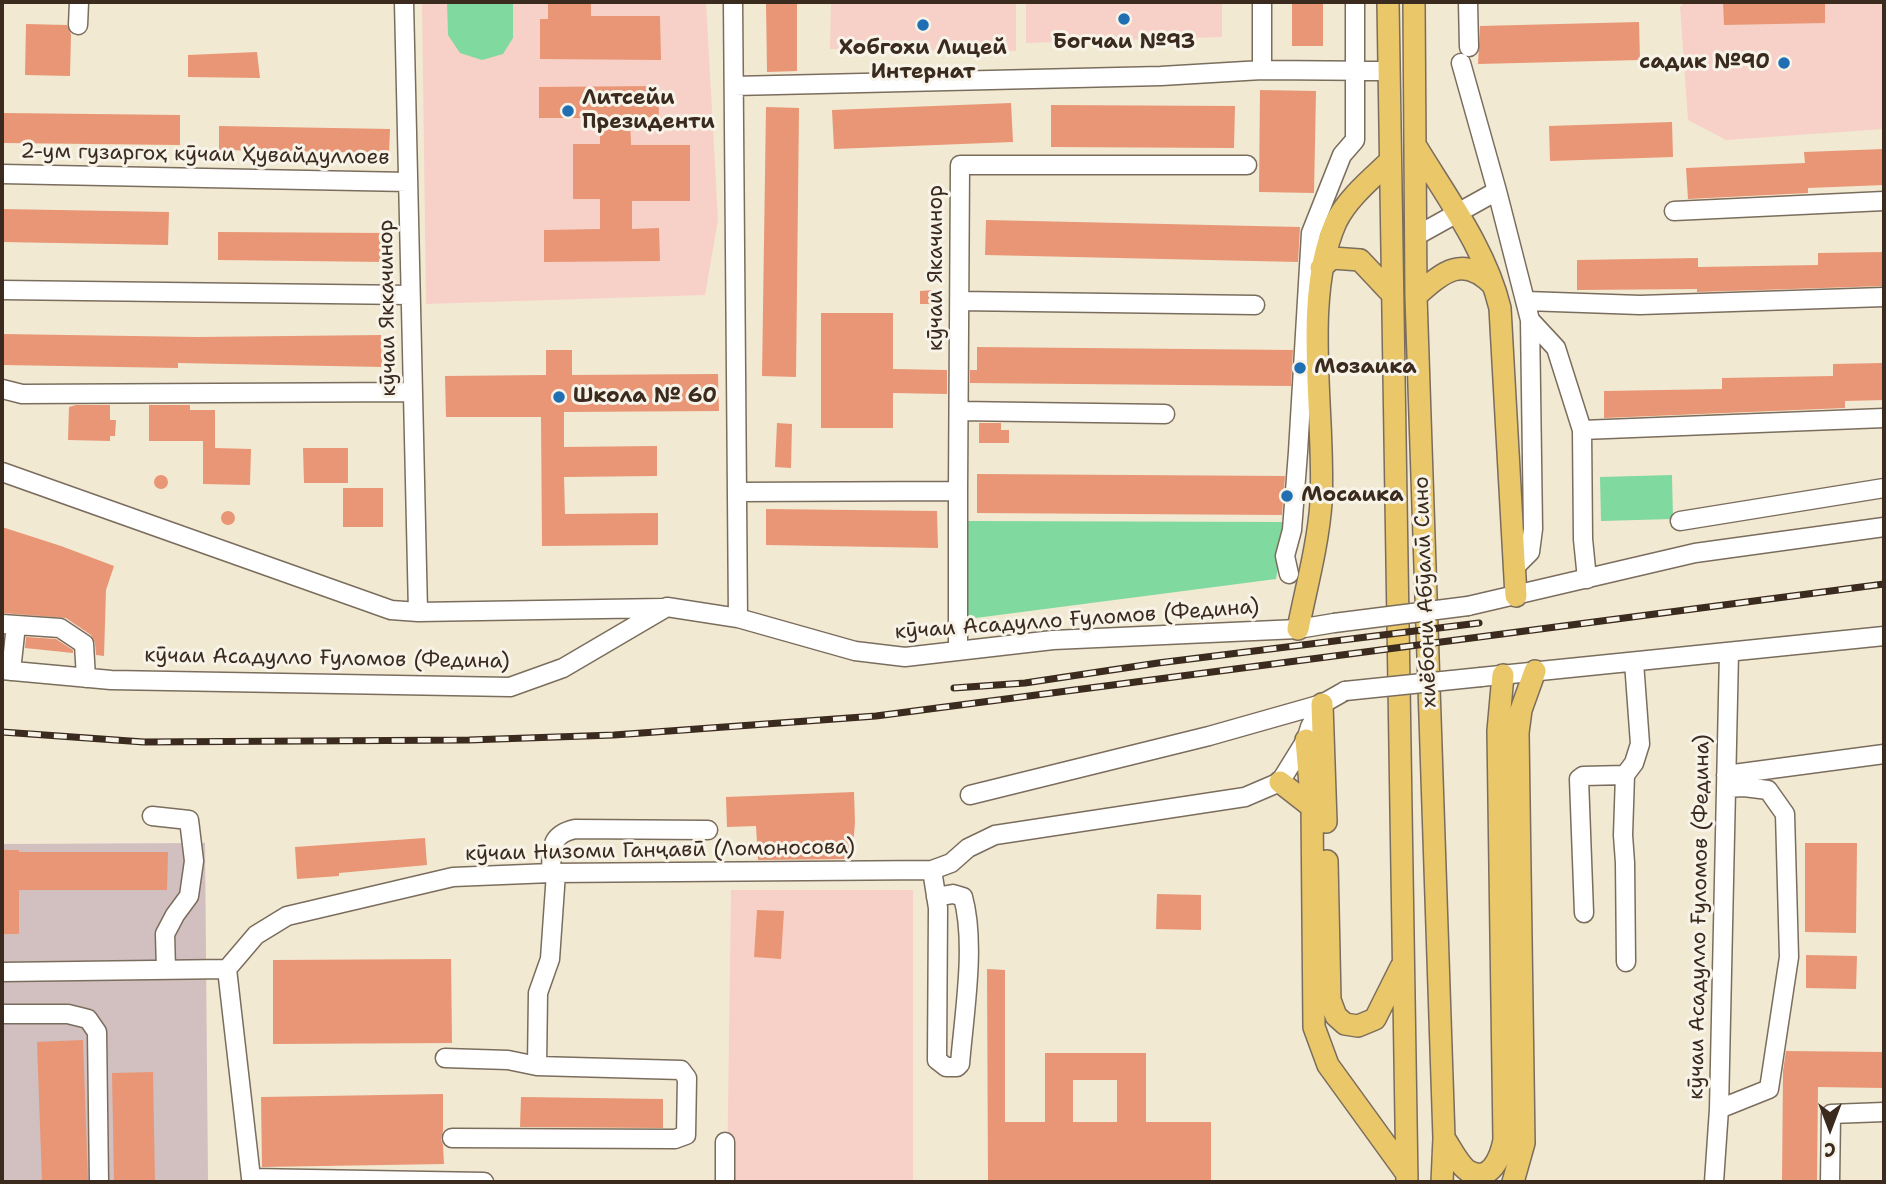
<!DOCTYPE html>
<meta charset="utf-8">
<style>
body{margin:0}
#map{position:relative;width:1886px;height:1184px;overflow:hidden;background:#f2e9d2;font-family:"Shantell Sans",sans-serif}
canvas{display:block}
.frame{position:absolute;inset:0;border:4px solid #3b2a1e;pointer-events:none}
.north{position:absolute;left:1795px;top:1093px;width:70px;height:70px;-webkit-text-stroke:5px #f7f3e8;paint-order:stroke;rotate:180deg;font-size:19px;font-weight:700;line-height:28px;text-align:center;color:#3b2a1e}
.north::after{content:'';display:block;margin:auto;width:24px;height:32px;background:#3b2a1e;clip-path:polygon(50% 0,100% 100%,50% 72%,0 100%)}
</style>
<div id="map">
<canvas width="1886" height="1184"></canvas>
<div class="frame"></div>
<div class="north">С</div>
</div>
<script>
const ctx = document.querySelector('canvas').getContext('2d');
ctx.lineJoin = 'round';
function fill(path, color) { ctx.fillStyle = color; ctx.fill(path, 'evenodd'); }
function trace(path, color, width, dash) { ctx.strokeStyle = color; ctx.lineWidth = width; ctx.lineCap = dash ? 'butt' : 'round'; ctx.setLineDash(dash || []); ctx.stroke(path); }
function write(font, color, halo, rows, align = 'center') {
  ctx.font = font + ' "Shantell Sans",sans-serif'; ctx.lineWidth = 6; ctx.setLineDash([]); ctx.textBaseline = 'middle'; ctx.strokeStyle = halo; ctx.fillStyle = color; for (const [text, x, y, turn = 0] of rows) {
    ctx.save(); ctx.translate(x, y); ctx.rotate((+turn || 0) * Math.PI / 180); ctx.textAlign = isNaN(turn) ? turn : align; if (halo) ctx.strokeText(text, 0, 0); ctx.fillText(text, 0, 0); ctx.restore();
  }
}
fill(new Path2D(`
 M 422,2 L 706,2 L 718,220 L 705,295 L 426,304 Z
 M 831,2 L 1016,2 L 1016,51 L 830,49 Z
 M 1026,2 L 1222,2 L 1222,37 L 1026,43 Z
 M 1685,2 L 1884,2 L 1884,129 L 1726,140 L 1688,120 L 1680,7 Z
 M 731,890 L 913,890 L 913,1182 L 727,1182 Z`), '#f7d1c7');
fill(new Path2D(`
 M 205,843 L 208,1182 L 2,1182 L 2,844 Z`), '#d2bfc0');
fill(new Path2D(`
 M 447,2 L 513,2 L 513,38 L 503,54 L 482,60 L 460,53 L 448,35 Z
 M 1672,475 L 1673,519 L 1601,521 L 1600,477 Z
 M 967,521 L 1287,522 L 1276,579 L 968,619 Z`), '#80d99e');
fill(new Path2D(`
 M 548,2 L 591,2 L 591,16 L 660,16 L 661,60 L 540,59 L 540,19 L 548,19 Z
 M 766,2 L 797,2 L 797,71 L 767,72 Z
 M 1292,2 L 1323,2 L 1323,46 L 1292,46 Z
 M 1723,2 L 1825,2 L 1825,23 L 1724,25 Z
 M 1639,22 L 1640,60 L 1478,64 L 1480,26 Z
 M 26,24 L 67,25 L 71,34 L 70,76 L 25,75 Z
 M 257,52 L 260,78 L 188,77 L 188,55 Z
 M 658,86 L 659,117 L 630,117 L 631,145 L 690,145 L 690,201 L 632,201 L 632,229 L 659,228 L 660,261 L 544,262 L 544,230 L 600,229 L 600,199 L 573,199 L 573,144 L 600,144 L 600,118 L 539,118 L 539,87 Z
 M 1260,90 L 1316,91 L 1314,193 L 1259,192 Z
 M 1011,103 L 1013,142 L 834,149 L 832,110 Z
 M 1051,105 L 1235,106 L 1234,148 L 1051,147 Z
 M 766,107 L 799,108 L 796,377 L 762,376 Z
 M 4,113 L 180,115 L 180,145 L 4,143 Z
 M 1672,122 L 1673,157 L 1550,161 L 1549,126 Z
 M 219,126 L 390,129 L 389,153 L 219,150 Z
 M 1884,149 L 1884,185 L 1808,188 L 1808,193 L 1688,199 L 1686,168 L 1805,163 L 1804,152 Z
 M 2,209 L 169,212 L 168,245 L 2,242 Z
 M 986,220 L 1300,227 L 1298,262 L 985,255 Z
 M 218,232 L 386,233 L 386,262 L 218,260 Z
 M 1884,252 L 1884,286 L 1697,292 L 1697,289 L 1577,290 L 1577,260 L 1698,258 L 1698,267 L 1818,265 L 1818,253 Z
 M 934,290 L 934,304 L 920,304 L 920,291 Z
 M 821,313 L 893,313 L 893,369 L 947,370 L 947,394 L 893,393 L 893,428 L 821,428 Z
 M 2,334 L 198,337 L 381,335 L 382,367 L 178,363 L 178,368 L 2,365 Z
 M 977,347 L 1293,350 L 1291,386 L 970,383 L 970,370 L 977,370 Z
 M 546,350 L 572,350 L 572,375 L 718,374 L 719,411 L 564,412 L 564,447 L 657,446 L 657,476 L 564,477 L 565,514 L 658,513 L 658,545 L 542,546 L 541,417 L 446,417 L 445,376 L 546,375 Z
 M 1884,363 L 1884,400 L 1845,401 L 1845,408 L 1604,418 L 1604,391 L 1722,389 L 1722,378 L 1833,376 L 1833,364 Z
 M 76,405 L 110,405 L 110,420 L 116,420 L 115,436 L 110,436 L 110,441 L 68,440 L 69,407 Z
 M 149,405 L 190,405 L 190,410 L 215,410 L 215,448 L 251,449 L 250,485 L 203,484 L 203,441 L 149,441 Z
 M 777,423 L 792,424 L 791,468 L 775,467 Z
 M 979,423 L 1001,423 L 1001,430 L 1009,430 L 1009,443 L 979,443 Z
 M 303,448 L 348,448 L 348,483 L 304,483 Z
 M 977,474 L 1285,476 L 1282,515 L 977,513 Z
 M154 482a7 7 0 1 1 14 0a7 7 0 1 1-14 0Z
 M 343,488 L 383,488 L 383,527 L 343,527 Z
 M 766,509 L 937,511 L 938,548 L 766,545 Z
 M221 518a7 7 0 1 1 14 0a7 7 0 1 1-14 0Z
 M 2,527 L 61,546 L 114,566 L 106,590 L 104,656 L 96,655 L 95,643 L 91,635 L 66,618 L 2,613 Z
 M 26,637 L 56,639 L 73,650 L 73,653 L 25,648 Z
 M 854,792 L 855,822 L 852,859 L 758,860 L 756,826 L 727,827 L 726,797 Z
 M 425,838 L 427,865 L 339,873 L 339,876 L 297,879 L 295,847 Z
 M 1805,843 L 1857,843 L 1856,933 L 1805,932 Z
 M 2,850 L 19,850 L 19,852 L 168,852 L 167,890 L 19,890 L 19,934 L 2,934 Z
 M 1157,894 L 1201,895 L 1201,930 L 1156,929 Z
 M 757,910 L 784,911 L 781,959 L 754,957 Z
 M 1806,955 L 1857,956 L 1856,989 L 1806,988 Z
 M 451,959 L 452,1043 L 273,1044 L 273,960 Z
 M 987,969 L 1005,970 L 1005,1122 L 1045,1122 L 1045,1053 L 1146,1053 L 1146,1122 L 1211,1122 L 1211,1182 L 988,1182 ZM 1073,1080 L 1117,1080 L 1117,1122 L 1073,1122 Z
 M 83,1040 L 88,1182 L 42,1182 L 37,1042 Z
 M 1786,1051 L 1884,1052 L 1884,1088 L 1818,1087 L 1817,1182 L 1782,1182 L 1783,1071 Z
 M 153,1072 L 155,1182 L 114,1182 L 112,1073 Z
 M 443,1094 L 443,1131 L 441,1139 L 443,1145 L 444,1164 L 262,1167 L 261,1097 Z
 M 521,1097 L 663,1099 L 663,1128 L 520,1127 Z`), '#e89675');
const minor = new Path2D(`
 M 404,2 L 418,612
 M 733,2 L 738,618
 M 1468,2 L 1469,47
 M 78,25 L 79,2
 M 1461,63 L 1497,191 L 1530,320 L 1533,529 L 1530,552 L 1514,568
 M 1262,70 L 1262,2
 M 734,86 L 1161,76 L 1262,70 L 1389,71
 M 2,174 L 408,182
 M 1674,211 L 1884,201
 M 1416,236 L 1497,191
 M 2,290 L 410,295
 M 959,301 L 1255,305
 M 1526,301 L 1640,305 L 1884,297
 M 1530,320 L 1556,348 L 1582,430 L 1583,539 L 1587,579
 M 2,389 L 22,394 L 413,392
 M 959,411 L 1165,414
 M 1582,430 L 1884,418
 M 2,472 L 391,610 L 418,612 L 663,608
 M 958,491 L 958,651
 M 737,492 L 958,491 L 960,165 L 1247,165
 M 1680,521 L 1884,488
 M 1289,574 L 1285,556 L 1292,530 L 1298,452 L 1311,233 L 1342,155 L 1355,140 L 1355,2
 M 1468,606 L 1695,553 L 1884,527
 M 2,624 L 60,628 L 84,644 L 86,678
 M 2,670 L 111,680 L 510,687 L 563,668 L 667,607 L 738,618 L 855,651 L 905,657 L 1053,640 L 1298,629 L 1334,623
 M 11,671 L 16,625
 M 1481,677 L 1884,636
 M 1726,775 L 1884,754
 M 970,795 L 1209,736 L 1322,704 L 1345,691
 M 152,816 L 189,820 L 194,861 L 189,896 L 175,915 L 165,934 L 166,970
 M 932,870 L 938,908 L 937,1060 L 946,1067 L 957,1067 L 960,1064 C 964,1014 976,944 963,897 L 953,894 L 936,897
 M 551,873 C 552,849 549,835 575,829 L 708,830
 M 1584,913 L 1579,779 L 1583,776 L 1625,775
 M 1626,962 L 1625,863 L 1623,835 L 1625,775 L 1634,763 L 1640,744 L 1634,662
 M 227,969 L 251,1178 L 484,1182
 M 2,972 L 227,969 L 256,935 L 287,916 L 453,877 L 551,873 L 932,870 L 951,863 L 968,848 L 995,835 L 1245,797 L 1280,782 L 1306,740 L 1310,727 L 1322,704
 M 2,1014 L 68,1014 L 88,1019 L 97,1032 L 99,1182
 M 445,1058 L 508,1060 L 537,1066 L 681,1070 L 687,1078 L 686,1135 L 675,1139 L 452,1138
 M 537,1066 L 538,993 L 550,959 L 556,873
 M 1719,1109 L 1769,1089 L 1789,957 L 1785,814 L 1768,790 L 1744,787 L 1726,788
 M 725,1182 L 725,1142
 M 1714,1182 L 1719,1109 L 1729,652
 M 1830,1182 L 1831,1114 L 1884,1112`);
const major = new Path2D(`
 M 1388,2 L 1407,1182
 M 1414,2 L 1416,296 L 1444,1138 L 1442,1182
 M 1417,148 C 1448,199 1486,250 1500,308 L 1516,596
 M 1321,268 L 1332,258 L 1360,260 L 1392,294
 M 1416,296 C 1443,272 1463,254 1493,285
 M 1298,629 C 1306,588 1318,545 1321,503 C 1326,417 1301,301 1336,222 C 1347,199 1371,179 1389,162
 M 1322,704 L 1326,822
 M 1306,740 L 1312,807 L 1314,1027 L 1328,1065 L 1407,1174
 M 1280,782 L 1312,807
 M 1327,861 L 1330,1000 L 1336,1016 L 1345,1024 L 1358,1026 L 1375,1019 L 1401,967
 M 1444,1138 C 1451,1148 1458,1164 1468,1171 C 1491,1184 1501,1156 1504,1140 L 1498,731 L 1503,675
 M 1513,1182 L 1524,1143 L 1518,733 L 1521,710 L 1535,671`);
trace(minor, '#7b6d5d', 21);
trace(major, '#7b6d5d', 24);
trace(minor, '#fff', 18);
trace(major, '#eac769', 21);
const rail = new Path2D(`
 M 954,688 L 1025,683 L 1158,663 L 1479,623
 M 2,732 L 144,742 L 469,740 L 614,735 L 876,716 L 1884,584`);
trace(rail, '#3b2a1e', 7);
trace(rail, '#f7f3e8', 4.5, [13]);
const minorBridge = new Path2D(`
 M 1334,623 L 1468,606
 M 1345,691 L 1481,677`);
trace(minorBridge, '#7b6d5d', 21, []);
trace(minorBridge, '#fff', 18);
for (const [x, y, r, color] of [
 [1124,19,7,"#1f6fb2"],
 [923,25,7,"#1f6fb2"],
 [1784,63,7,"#1f6fb2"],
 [568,111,7,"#1f6fb2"],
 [1300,368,7,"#1f6fb2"],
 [559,397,7,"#1f6fb2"],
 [1287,496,7,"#1f6fb2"]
]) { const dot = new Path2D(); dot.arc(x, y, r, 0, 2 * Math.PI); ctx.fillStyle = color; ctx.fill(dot); trace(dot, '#f7f3e8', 2.5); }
write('bold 21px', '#3b2a1e', '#f7f3e8', [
 ["Богчаи №93",1124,43,"center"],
 ["Хобгохи Лицей",923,49,"center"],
 ["Интернат",923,73,"center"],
 ["садик №90",1770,63,"right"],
 ["Литсейи",582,99],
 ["Президенти",582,123],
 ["Мозаика",1314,368],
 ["Школа № 60",573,397],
 ["Мосаика",1301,496]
], 'left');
write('21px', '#3b2a1e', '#f7f3e8', [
 ["2-ум гузаргоҳ кӯчаи Ҳувайдуллоев",205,155,1],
 ["кӯчаи Якачинор",937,268,-90],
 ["кӯчаи Яккачинор",388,308,-91],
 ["хиёбони Абӯалӣ Сино",1426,592,-92],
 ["кӯчаи Асадулло Ғуломов (Федина)",1077,620,-4],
 ["кӯчаи Асадулло Ғуломов (Федина)",327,659,1],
 ["кӯчаи Низоми Ганҷавӣ (Ломоносова)",660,851,-1],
 ["кӯчаи Асадулло Ғуломов (Федина)",1700,917,-89]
]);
</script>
